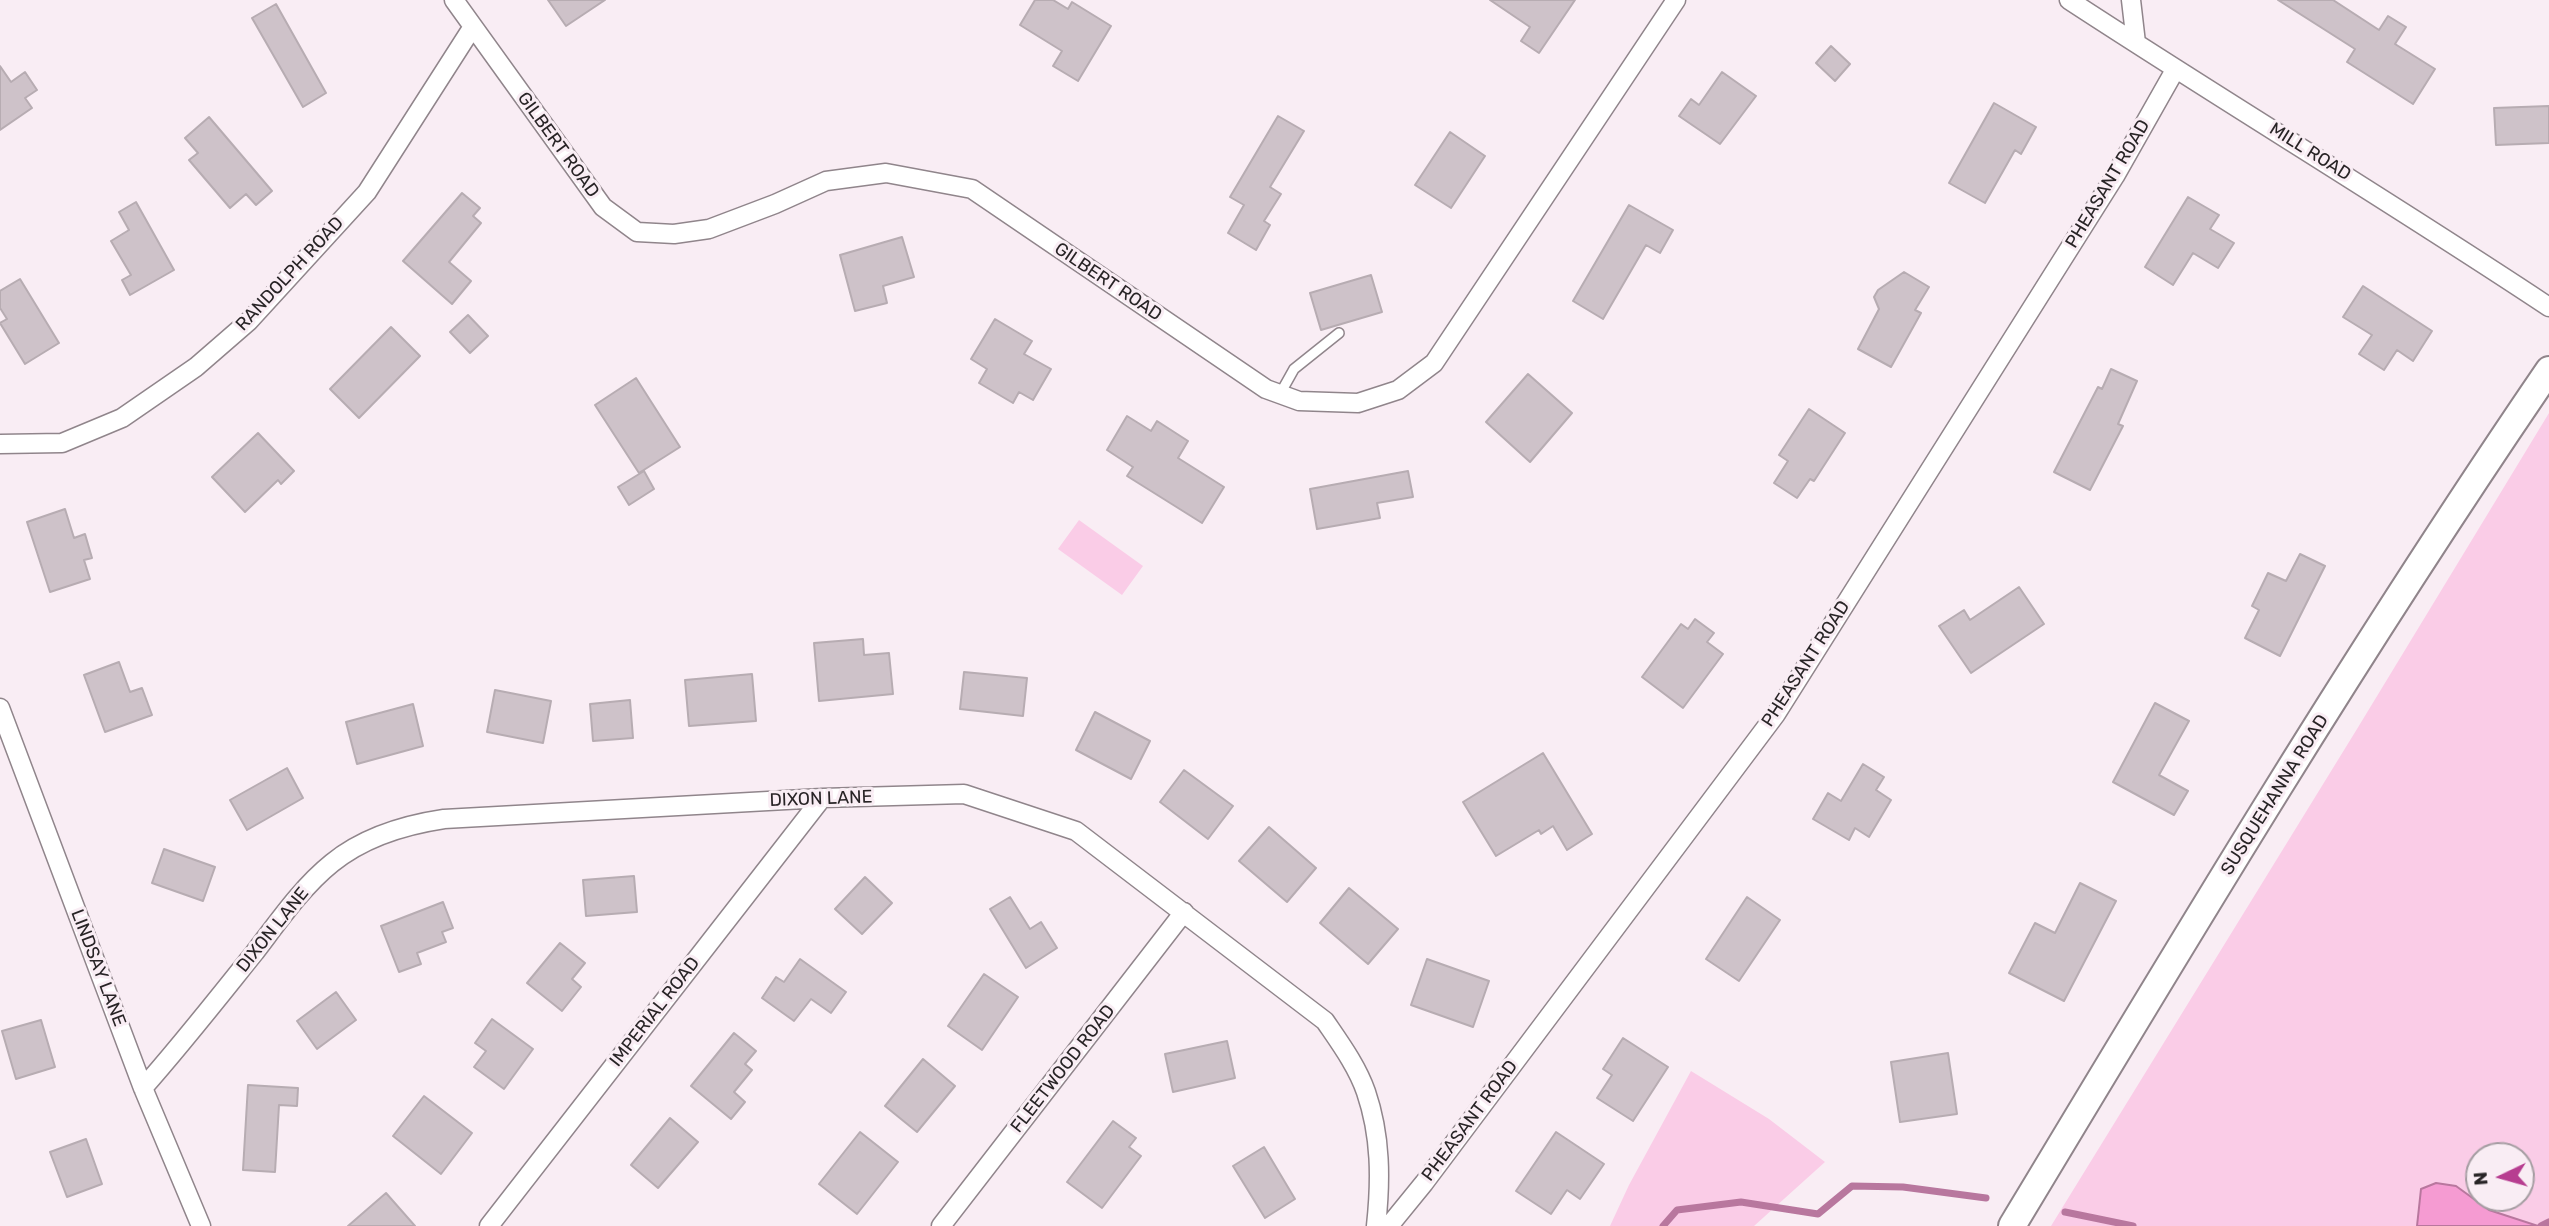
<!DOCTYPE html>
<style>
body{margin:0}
#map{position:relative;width:2549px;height:1226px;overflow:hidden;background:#f9edf4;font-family:Rubik,sans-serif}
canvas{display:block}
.north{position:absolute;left:2465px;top:1142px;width:70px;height:70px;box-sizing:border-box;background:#f9edf4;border:2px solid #a59da2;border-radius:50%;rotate:265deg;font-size:19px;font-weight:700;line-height:28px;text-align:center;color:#282426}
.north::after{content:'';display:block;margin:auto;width:24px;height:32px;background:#b73d90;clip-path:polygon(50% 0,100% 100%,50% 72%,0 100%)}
</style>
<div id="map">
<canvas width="2549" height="1226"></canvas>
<div class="north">N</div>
</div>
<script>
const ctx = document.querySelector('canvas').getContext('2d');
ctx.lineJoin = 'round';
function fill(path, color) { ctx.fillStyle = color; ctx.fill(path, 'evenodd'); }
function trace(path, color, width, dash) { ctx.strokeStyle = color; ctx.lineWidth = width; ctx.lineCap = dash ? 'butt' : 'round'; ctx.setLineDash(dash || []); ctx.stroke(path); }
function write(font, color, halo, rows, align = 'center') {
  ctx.font = font + ' Rubik,sans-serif'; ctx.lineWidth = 6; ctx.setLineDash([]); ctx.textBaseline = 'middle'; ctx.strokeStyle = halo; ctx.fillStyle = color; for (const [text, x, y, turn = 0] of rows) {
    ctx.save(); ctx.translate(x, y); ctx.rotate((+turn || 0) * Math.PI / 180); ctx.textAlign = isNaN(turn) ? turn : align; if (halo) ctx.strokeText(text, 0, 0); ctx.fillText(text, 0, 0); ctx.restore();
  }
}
fill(new Path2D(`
 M 2549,413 L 2549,1226 L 2051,1226 L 2357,729 ZM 2479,1156 L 2521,1156 L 2521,1198 L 2479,1198 Z
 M 1079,520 L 1143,566 L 1122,595 L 1058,549 Z
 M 1691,1071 L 1769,1119 L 1825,1162 L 1754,1226 L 1610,1226 L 1629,1185 Z`), '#facce7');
const water = new Path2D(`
 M 2436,1183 L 2456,1186 L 2489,1210 L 2538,1226 L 2417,1226 L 2421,1189 Z`);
fill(water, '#f59bd2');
trace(water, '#b8779e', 2);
trace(new Path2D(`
 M 2065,1212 L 2133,1226
 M 1663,1226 L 1677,1210 L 1741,1202 L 1818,1214 L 1852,1186 L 1903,1187 L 1986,1198
 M 2541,1226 L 2549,1222`), '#b8779e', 7);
const building = new Path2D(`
 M 548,0 L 605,0 L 566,26 Z
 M 1035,0 L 1053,0 L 1068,9 L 1072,2 L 1111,26 L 1078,81 L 1053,66 L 1062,51 L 1020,25 Z
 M 1490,0 L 1575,0 L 1539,53 L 1521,41 L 1530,27 Z
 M 2278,0 L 2333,0 L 2379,30 L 2388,16 L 2406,27 L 2395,44 L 2435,69 L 2413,104 L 2347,62 L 2355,49 Z
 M 276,4 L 326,93 L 303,107 L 252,18 Z
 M 1831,46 L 1850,64 L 1835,81 L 1816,63 Z
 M 0,66 L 11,82 L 25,72 L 37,90 L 25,98 L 32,108 L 0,130 Z
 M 1722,72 L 1756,96 L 1720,144 L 1679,116 L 1691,99 L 1699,105 Z
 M 1994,103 L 2036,127 L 2021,154 L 2015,150 L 1985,203 L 1949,183 Z
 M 2549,106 L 2549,143 L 2496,145 L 2494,108 Z
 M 1278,116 L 1304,131 L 1270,187 L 1281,194 L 1264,221 L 1270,225 L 1256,250 L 1228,233 L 1244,205 L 1230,197 Z
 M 209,117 L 272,191 L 256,205 L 246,194 L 230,208 L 189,160 L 198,153 L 185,138 Z
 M 1450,132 L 1485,156 L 1451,208 L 1415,185 Z
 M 462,193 L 480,208 L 473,216 L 481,223 L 449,262 L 471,281 L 452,304 L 403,261 Z
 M 2188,197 L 2219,215 L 2210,229 L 2234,243 L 2218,268 L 2193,253 L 2173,285 L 2145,267 Z
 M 136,202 L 174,270 L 130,295 L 122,280 L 131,275 L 111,241 L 129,230 L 119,212 Z
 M 1629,205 L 1673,230 L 1660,253 L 1646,245 L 1603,319 L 1573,301 Z
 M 902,237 L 914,277 L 883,286 L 887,303 L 855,311 L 840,255 Z
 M 1904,272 L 1929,287 L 1915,310 L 1921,313 L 1891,367 L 1858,349 L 1879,309 L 1874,297 L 1878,290 Z
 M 1371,275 L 1382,312 L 1321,330 L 1310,293 Z
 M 20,279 L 59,343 L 25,364 L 0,323 L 7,319 L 0,308 L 0,291 Z
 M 2363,286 L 2432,331 L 2413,361 L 2397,350 L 2384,370 L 2359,354 L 2372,335 L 2343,317 Z
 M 468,315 L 488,336 L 470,353 L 450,332 Z
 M 995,319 L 1032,341 L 1024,354 L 1051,369 L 1033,400 L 1019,392 L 1013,403 L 979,383 L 987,369 L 971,359 Z
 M 391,327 L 420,356 L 359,418 L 330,389 Z
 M 2111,369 L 2137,381 L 2118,424 L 2123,426 L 2090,490 L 2054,472 L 2098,387 L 2102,389 Z
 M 1528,374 L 1572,413 L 1530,462 L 1486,422 Z
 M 636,378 L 680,447 L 639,473 L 595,405 Z
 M 1809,409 L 1845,433 L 1814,481 L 1810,479 L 1797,498 L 1774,483 L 1788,461 L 1779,455 Z
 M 1127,416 L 1151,431 L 1157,421 L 1188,441 L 1178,458 L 1224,487 L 1202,523 L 1127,476 L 1133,467 L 1107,450 Z
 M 258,433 L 294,471 L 281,484 L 278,480 L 245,512 L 212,477 Z
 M 644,471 L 654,489 L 629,505 L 618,487 Z
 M 1408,471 L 1413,497 L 1377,503 L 1380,518 L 1317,529 L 1310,489 Z
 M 65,509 L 74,538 L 85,534 L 92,558 L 84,560 L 90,579 L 50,592 L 27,522 Z
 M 2300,554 L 2325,566 L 2280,656 L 2245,638 L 2259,610 L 2252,606 L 2268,573 L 2286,581 Z
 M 2019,587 L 2044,624 L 1971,673 L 1939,626 L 1964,610 L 1970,620 Z
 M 1695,619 L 1714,633 L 1707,642 L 1723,654 L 1683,708 L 1642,677 L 1681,624 L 1688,629 Z
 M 863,639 L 864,655 L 889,653 L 893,694 L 819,701 L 814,643 Z
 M 119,662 L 130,692 L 142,688 L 152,715 L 105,732 L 84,675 Z
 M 964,672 L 1027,678 L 1023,716 L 960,709 Z
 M 752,674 L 756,721 L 689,726 L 685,680 Z
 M 495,690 L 551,701 L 543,743 L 487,732 Z
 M 630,700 L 633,738 L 593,741 L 590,704 Z
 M 2155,703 L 2189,721 L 2159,775 L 2188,791 L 2174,815 L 2113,782 Z
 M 413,704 L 423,746 L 357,764 L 346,722 Z
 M 1095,712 L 1150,741 L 1131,779 L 1076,750 Z
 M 1543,753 L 1592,834 L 1567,850 L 1553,826 L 1541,834 L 1539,830 L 1496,856 L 1463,802 Z
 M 1863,764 L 1884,777 L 1876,790 L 1891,800 L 1869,837 L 1855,828 L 1849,840 L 1813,819 L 1828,793 L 1841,801 Z
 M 287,768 L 303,798 L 247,830 L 230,800 Z
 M 1184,770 L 1233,806 L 1208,839 L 1160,802 Z
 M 1269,827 L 1316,868 L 1287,902 L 1239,861 Z
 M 164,849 L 215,867 L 203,901 L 152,883 Z
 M 634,876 L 637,912 L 586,916 L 583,880 Z
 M 865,877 L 892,903 L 862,934 L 835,909 Z
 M 2080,883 L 2116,901 L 2064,1001 L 2009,973 L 2035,923 L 2055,933 Z
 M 1349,888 L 1398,929 L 1368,964 L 1320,923 Z
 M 1010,897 L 1030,929 L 1041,922 L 1057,948 L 1026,968 L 990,909 Z
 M 1747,897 L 1780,920 L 1739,981 L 1706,959 Z
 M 443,902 L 453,928 L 442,932 L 446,942 L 417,953 L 421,964 L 399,972 L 381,926 Z
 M 560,943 L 585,963 L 572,979 L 581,987 L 562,1011 L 527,983 Z
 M 800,959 L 846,992 L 831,1013 L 811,999 L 794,1021 L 762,998 L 776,977 L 784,982 Z
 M 1427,959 L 1489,981 L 1473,1027 L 1411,1005 Z
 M 984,974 L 1018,997 L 982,1050 L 948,1026 Z
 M 336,992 L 356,1020 L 317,1049 L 297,1021 Z
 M 492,1019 L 533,1049 L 504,1089 L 474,1067 L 486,1051 L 475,1043 Z
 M 41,1020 L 55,1067 L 16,1079 L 2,1031 Z
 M 734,1033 L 756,1051 L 745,1064 L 752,1070 L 734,1092 L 745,1102 L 731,1119 L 691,1086 Z
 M 1623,1038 L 1668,1067 L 1633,1121 L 1597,1098 L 1612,1075 L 1603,1069 Z
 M 1227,1041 L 1235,1078 L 1173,1092 L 1165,1054 Z
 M 1948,1053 L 1957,1114 L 1900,1122 L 1891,1062 Z
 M 923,1059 L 955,1086 L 917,1132 L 885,1106 Z
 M 248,1085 L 298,1088 L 297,1106 L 279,1105 L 275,1172 L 243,1170 Z
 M 424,1096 L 472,1133 L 441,1174 L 393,1136 Z
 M 670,1118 L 698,1142 L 658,1188 L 631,1165 Z
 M 1113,1121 L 1136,1138 L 1129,1147 L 1141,1156 L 1102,1208 L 1067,1182 Z
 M 860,1132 L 898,1162 L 857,1214 L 819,1184 Z
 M 1556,1132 L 1604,1164 L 1580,1199 L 1567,1190 L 1551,1214 L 1516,1191 Z
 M 86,1139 L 102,1184 L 67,1197 L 50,1152 Z
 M 1264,1147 L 1295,1199 L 1265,1218 L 1233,1166 Z
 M 386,1193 L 415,1226 L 348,1226 Z`);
fill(building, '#cec2c9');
trace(building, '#b7acb2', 2);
const lane = new Path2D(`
 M 1280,394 L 1294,369 L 1339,333`);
const street = new Path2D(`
 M 454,0 L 603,207 L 637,232 L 674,234 L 709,229 L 775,204 L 826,181 L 886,173 L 972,189 L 1266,389 L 1299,401 L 1358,403 L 1398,390 L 1434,363 L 1676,0
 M 2069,0 C 2228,104 2391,202 2549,307
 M 2131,0 L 2136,43
 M 0,444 L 62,443 L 122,418 L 196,367 L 249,321 L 367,192 L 472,28
 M 0,708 L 143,1088 L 201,1226
 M 143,1088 C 182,1044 218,998 255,952 C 278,922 302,887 332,863 C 364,837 404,825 444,819 L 822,798 L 964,794 L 1076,831 L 1325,1021 C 1340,1043 1357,1066 1366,1092 C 1381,1136 1381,1180 1376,1226
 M 489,1226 L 822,798
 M 941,1226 L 1184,912
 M 1389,1226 L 1424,1183 L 1776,714 L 2115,176 L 2175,70`);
const secondary = new Path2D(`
 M 2012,1226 C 2185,938 2359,648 2549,370`);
trace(lane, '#90858b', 12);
trace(street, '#90858b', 21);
trace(secondary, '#90858b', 30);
trace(lane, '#fff', 9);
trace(street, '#fff', 18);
trace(secondary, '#fff', 26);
write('18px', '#282426', '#f9edf4', [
 ["GILBERT ROAD",558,145,54],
 ["MILL ROAD",2310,152,32],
 ["PHEASANT ROAD",2108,184,-59],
 ["RANDOLPH ROAD",290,274,-47],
 ["GILBERT ROAD",1108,282,34],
 ["PHEASANT ROAD",1806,664,-57],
 ["SUSQUEHANNA ROAD",2275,795,-58],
 ["DIXON LANE",821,799,-2],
 ["DIXON LANE",273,930,-51],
 ["LINDSAY LANE",98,968,69],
 ["IMPERIAL ROAD",655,1012,-52],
 ["FLEETWOOD ROAD",1063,1069,-52],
 ["PHEASANT ROAD",1470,1121,-53]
]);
</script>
